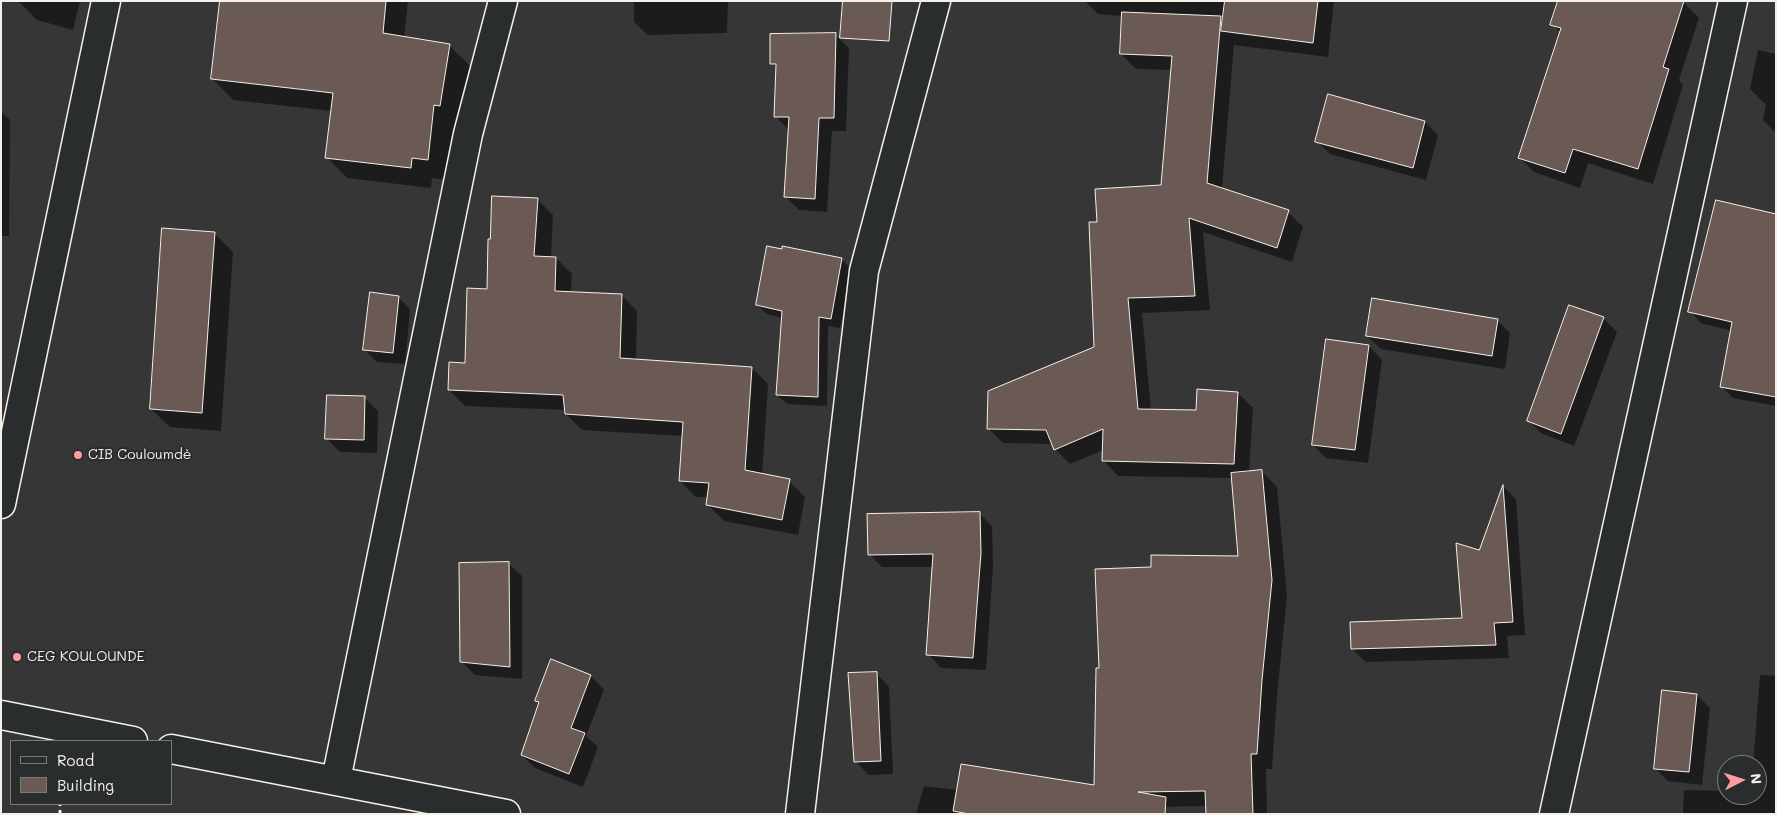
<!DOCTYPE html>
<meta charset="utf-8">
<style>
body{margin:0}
#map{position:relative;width:1777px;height:815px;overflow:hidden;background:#373636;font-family:Mali,sans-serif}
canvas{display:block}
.frame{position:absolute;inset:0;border:2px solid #f4f1e8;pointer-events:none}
.legend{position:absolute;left:10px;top:740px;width:162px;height:65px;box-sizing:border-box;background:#2a2d2e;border:1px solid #7b7b78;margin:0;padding:6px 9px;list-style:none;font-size:15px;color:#f4f1e8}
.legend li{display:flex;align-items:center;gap:10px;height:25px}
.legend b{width:25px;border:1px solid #7b7b78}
.north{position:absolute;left:1717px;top:755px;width:50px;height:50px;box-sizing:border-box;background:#2a2d2e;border:1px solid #7b7b78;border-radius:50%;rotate:85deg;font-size:14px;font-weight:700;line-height:20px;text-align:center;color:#f4f1e8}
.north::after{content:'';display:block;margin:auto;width:18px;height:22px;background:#ff9aa2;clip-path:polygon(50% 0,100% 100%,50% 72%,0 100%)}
</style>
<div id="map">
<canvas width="1777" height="815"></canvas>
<div class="frame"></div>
<ul class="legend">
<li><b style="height:6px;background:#2a2d2e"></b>Road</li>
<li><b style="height:14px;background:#6a5954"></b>Building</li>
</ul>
<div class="north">N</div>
</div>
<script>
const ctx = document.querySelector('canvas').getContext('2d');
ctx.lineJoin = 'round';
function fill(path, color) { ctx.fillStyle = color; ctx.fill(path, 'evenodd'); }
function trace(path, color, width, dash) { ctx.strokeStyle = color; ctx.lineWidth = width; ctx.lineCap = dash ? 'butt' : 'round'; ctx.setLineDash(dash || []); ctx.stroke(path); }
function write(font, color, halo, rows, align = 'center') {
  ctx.font = font + ' Mali,sans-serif'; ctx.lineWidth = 4; ctx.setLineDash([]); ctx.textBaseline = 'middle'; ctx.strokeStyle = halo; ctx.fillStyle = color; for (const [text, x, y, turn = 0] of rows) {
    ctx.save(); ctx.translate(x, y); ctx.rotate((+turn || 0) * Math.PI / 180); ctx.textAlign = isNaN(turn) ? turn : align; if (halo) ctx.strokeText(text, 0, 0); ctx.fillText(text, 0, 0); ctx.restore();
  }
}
fill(new Path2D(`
 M 18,1 L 80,1 L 73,30 L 37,20 Z
 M 221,1 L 408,1 L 404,38 L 449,45 L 470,66 L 460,126 L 455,125 L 448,180 L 432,178 L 431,188 L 347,178 L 327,157 L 332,111 L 233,100 L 213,79 Z
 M 634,1 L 728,1 L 727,33 L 648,35 L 634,22 Z
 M 1085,1 L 1334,1 L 1328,57 L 1234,45 L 1222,189 L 1288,212 L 1303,227 L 1292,262 L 1203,232 L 1210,310 L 1142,313 L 1151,410 L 1197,411 L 1238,393 L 1253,408 L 1249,472 L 1261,471 L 1277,487 L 1287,596 L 1277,696 L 1272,769 L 1266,769 L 1267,814 L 1207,814 L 1207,806 L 1150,807 L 1149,814 L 916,814 L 924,786 L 958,790 L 1096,787 L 1100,669 L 1240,557 L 1233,478 L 1118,476 L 1104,461 L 1104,450 L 1070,464 L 1055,449 L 1053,444 L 1003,443 L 988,428 L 1096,347 L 1098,223 L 1162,186 L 1172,70 L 1136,69 L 1121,54 L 1123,16 L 1098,14 Z
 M 1679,1 L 1684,3 L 1699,18 L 1679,80 L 1683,85 L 1653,184 L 1588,163 L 1580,188 L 1534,172 L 1519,157 L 1561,33 L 1552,24 Z
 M 835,35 L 849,48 L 846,131 L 832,131 L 827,212 L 799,210 L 786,197 L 789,130 L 775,116 L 777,68 L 771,63 Z
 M 1758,50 L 1776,54 L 1776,133 L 1763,120 L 1766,105 L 1750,89 Z
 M 1329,96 L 1425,122 L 1438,135 L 1426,180 L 1330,154 L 1317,141 Z
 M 1,111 L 10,120 L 9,236 L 1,236 Z
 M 537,199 L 553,215 L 551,258 L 556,258 L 572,274 L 571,293 L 621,295 L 637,311 L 636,360 L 752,368 L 768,384 L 762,475 L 789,481 L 805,497 L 798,535 L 724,521 L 708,505 L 708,497 L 696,497 L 680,481 L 683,436 L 582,430 L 566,414 L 566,410 L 465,406 L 449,390 L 466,364 L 488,290 Z
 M 1776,217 L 1776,406 L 1733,398 L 1721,386 L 1732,331 L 1701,323 L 1690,311 Z
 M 214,233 L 233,252 L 221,431 L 170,427 L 151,409 Z
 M 841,259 L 851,268 L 840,328 L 828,326 L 827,406 L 787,404 L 777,395 L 782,318 L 767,314 L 757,305 Z
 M 398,297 L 410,309 L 405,364 L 377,362 L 365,350 Z
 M 1603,318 L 1617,332 L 1574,446 L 1541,433 L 1528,420 Z
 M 1497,320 L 1510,333 L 1505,369 L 1381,349 L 1367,336 Z
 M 1369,346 L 1382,360 L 1368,463 L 1326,458 L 1313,445 Z
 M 365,398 L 378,411 L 377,453 L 340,452 L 327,439 Z
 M 1504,487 L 1516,499 L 1525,635 L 1507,636 L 1509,658 L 1366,662 L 1352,649 L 1463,619 L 1480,551 Z
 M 979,513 L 992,526 L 993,567 L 986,670 L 941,668 L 928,654 L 933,567 L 882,567 L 869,554 Z
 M 508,563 L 522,576 L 522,679 L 475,675 L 462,662 Z
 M 552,661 L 591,676 L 604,690 L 586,736 L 598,747 L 583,787 L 535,768 L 522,755 L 540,704 L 536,701 Z
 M 876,673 L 889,687 L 893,774 L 869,775 L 856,762 L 849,674 Z
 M 1760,675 L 1776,676 L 1776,814 L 1683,814 L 1684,790 L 1727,791 L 1727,795 L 1757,795 L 1757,765 L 1753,765 Z
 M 1697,695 L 1710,708 L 1702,785 L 1668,781 L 1655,768 Z`), '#0007');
const building = new Path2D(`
 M 220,1 L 386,1 L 383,33 L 450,44 L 440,106 L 434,105 L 428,160 L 412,158 L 411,168 L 325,158 L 333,93 L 211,79 Z
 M 843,1 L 892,1 L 889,41 L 840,38 Z
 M 1225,1 L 1318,1 L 1313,43 L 1221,31 Z
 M 1558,1 L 1684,1 L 1663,67 L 1669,69 L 1638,169 L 1573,149 L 1565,173 L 1518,158 L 1561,28 L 1550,25 Z
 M 1122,12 L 1221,16 L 1207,183 L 1289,210 L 1277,248 L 1189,218 L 1195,296 L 1128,298 L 1138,409 L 1196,410 L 1197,389 L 1238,392 L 1234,464 L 1102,461 L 1103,429 L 1054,450 L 1046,430 L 987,429 L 988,391 L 1094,347 L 1089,222 L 1097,222 L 1095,189 L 1161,185 L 1172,56 L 1120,54 Z
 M 836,33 L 834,118 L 819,118 L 815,199 L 784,197 L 789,117 L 774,117 L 776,64 L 770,64 L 770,34 Z
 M 1328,94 L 1425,121 L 1413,168 L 1315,142 Z
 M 492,196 L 538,198 L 534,256 L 556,257 L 555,291 L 622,294 L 620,358 L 752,367 L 745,470 L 790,479 L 782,520 L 706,505 L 709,483 L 679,481 L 683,422 L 565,414 L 563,395 L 448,390 L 449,362 L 465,363 L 467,288 L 487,289 L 488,239 L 490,239 Z
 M 1716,200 L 1776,214 L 1776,397 L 1720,387 L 1732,322 L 1688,312 Z
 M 162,228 L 215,232 L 202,413 L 150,409 Z
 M 767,246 L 782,249 L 782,246 L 842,258 L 831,319 L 819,317 L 818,397 L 776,395 L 782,311 L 756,305 Z
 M 370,292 L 399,296 L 393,353 L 363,350 Z
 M 1372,298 L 1498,319 L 1492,356 L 1366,336 Z
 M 1569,305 L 1604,317 L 1561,434 L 1527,421 Z
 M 1326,339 L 1369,345 L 1355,450 L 1312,445 Z
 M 327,395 L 365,396 L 364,440 L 325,439 Z
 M 1262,470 L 1272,580 L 1262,680 L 1257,754 L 1251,754 L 1253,814 L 1206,814 L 1205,791 L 1138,792 L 1166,797 L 1165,814 L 969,814 L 953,811 L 961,764 L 1094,785 L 1096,668 L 1099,668 L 1095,569 L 1151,567 L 1151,555 L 1238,556 L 1231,473 Z
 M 1503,485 L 1513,622 L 1494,623 L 1496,645 L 1351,649 L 1350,622 L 1462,618 L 1456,543 L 1479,550 Z
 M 980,512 L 981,553 L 973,658 L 926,655 L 933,554 L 868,555 L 867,514 Z
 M 509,562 L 510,667 L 460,662 L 459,563 Z
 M 551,659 L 591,675 L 571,728 L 585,733 L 569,774 L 521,755 L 539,702 L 535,701 Z
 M 877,672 L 881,761 L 854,762 L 848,673 Z
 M 1662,690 L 1697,694 L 1689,772 L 1654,769 Z`);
fill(building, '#6a5954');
trace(building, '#f4f1e8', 1);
const minor = new Path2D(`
 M 1,504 L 106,1
 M 1,715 L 133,741
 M 171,749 L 506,814
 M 336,780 L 468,134 L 503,1
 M 800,814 L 864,271 L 936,1
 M 1554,814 L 1733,1`);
trace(minor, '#f4f1e8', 31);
trace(new Path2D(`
 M 60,814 L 60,804`), '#f4f1e8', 3, [4, 4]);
trace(minor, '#2a2d2e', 28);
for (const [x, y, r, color] of [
 [78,455,5,"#ff9aa2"],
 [17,657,5,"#ff9aa2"]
]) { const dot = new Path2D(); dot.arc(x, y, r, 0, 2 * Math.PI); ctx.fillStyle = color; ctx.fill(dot); trace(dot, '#2a2d2e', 2); }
write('14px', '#f4f1e8', '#2a2d2e', [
 ["CIB Couloumdè",88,455],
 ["CEG KOULOUNDE",27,657]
], 'left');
</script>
